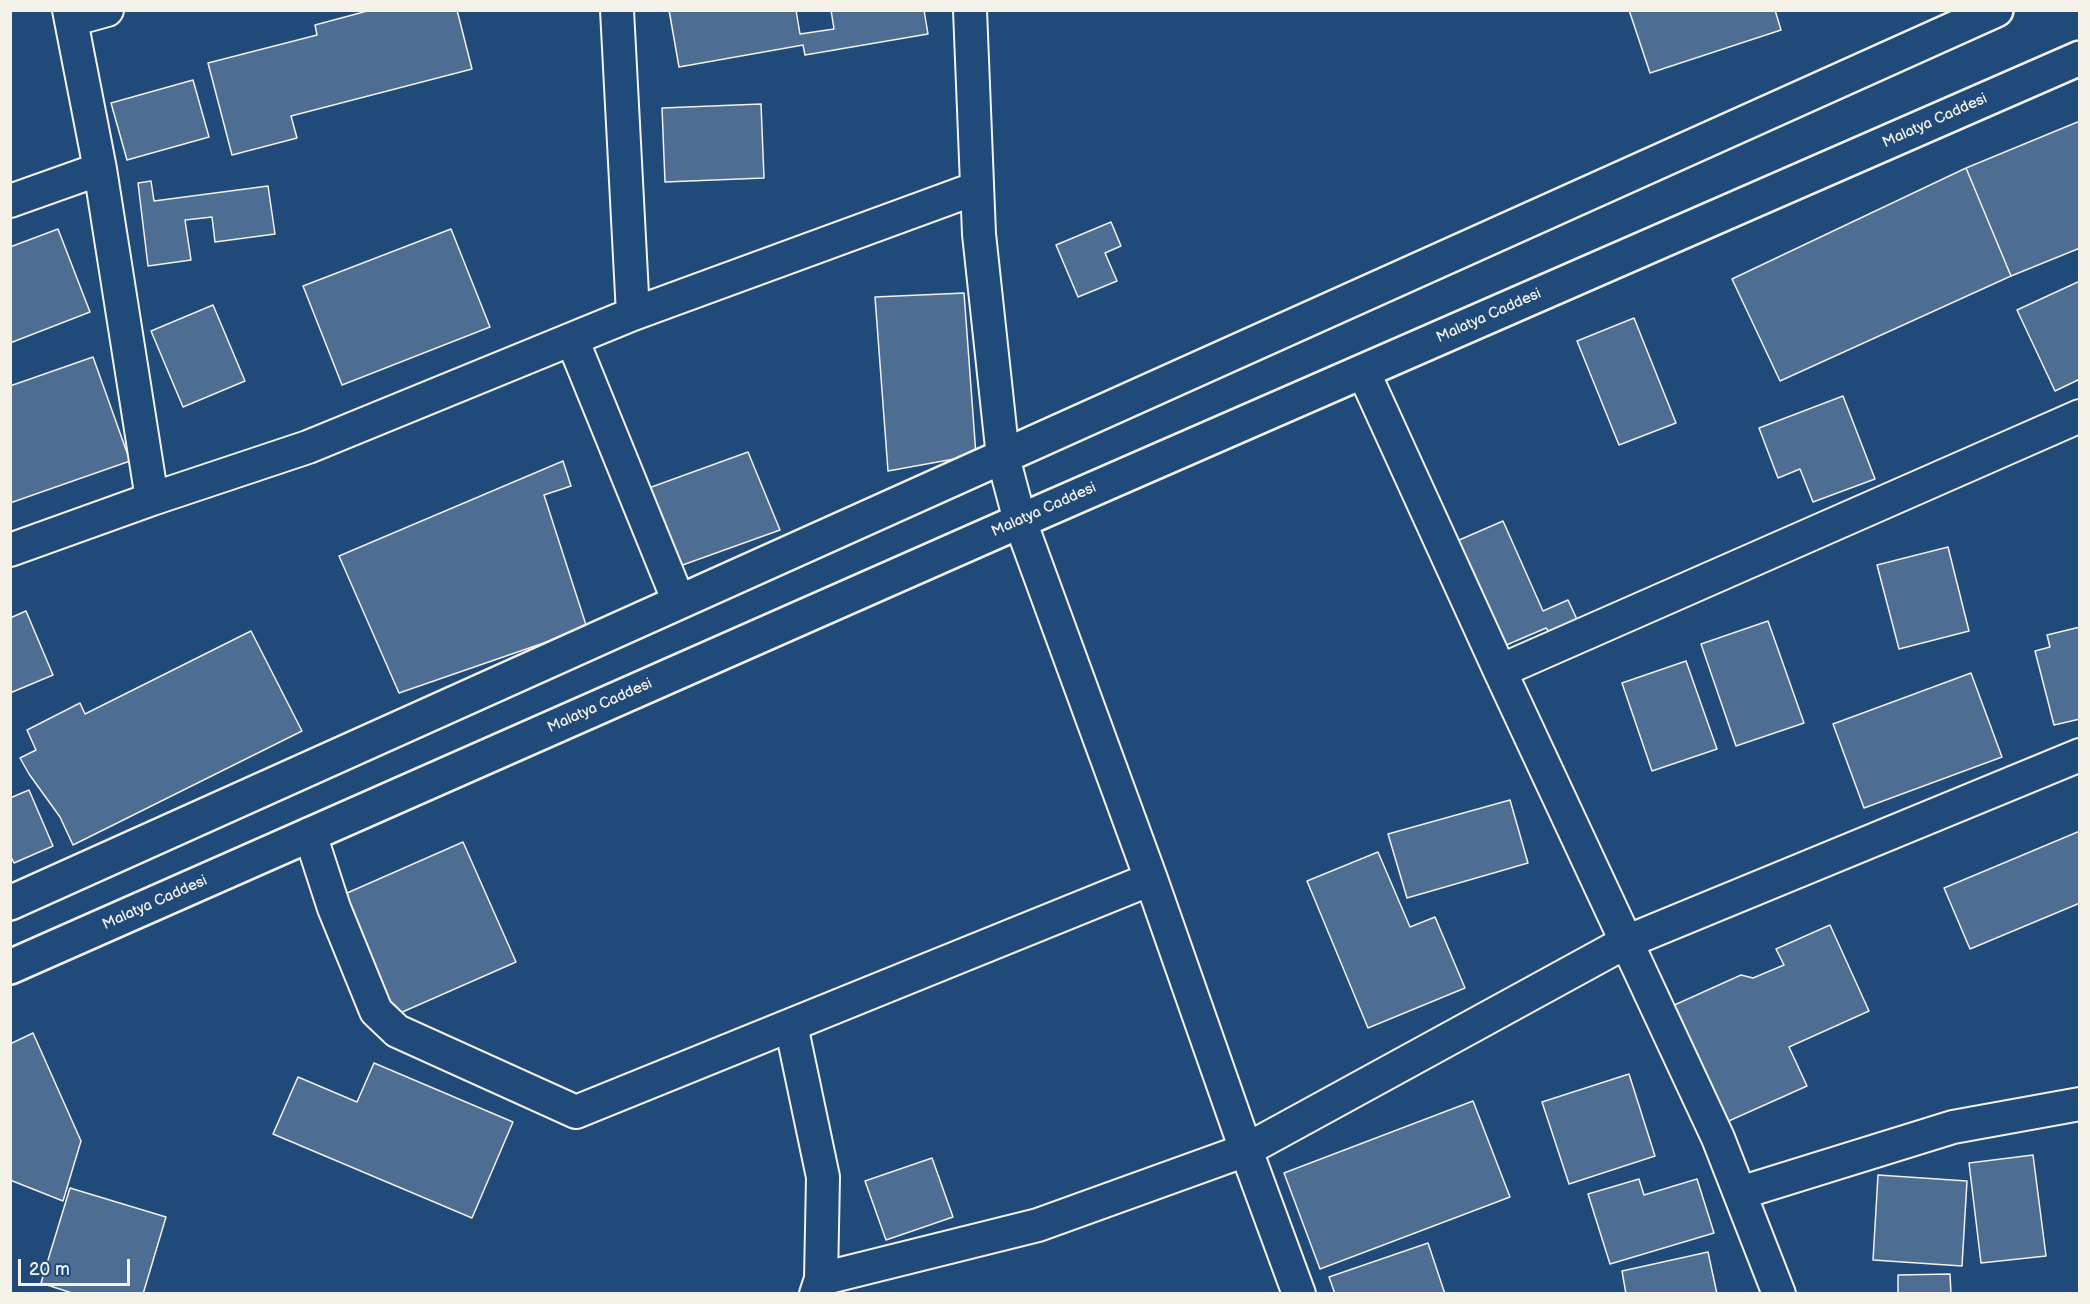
<!DOCTYPE html>
<style>
body{margin:0}
#map{position:relative;width:2090px;height:1304px;overflow:hidden;background:#1f4a7a;font-family:"Balsamiq Sans",sans-serif}
canvas{display:block}
.frame{position:absolute;inset:0;border:12px solid #f4f1e8;pointer-events:none}
.scale{position:absolute;left:18px;top:1259px;width:112px;height:27px;box-sizing:border-box;border:3px solid #f4f1e8;border-top:0;padding-left:8px;font-size:18px;line-height:21px;white-space:nowrap;color:#f4f1e8;-webkit-text-stroke:4px #1f4a7a;paint-order:stroke}
</style>
<div id="map">
<canvas width="2090" height="1304"></canvas>
<div class="frame"></div>
<div class="scale">20 m</div>
</div>
<script>
const ctx = document.querySelector('canvas').getContext('2d');
ctx.lineJoin = 'round';
function fill(path, color) { ctx.fillStyle = color; ctx.fill(path, 'evenodd'); }
function trace(path, color, width, dash) { ctx.strokeStyle = color; ctx.lineWidth = width; ctx.lineCap = dash ? 'butt' : 'round'; ctx.setLineDash(dash || []); ctx.stroke(path); }
function write(font, color, halo, rows, align = 'center') {
  ctx.font = font + ' "Balsamiq Sans",sans-serif'; ctx.lineWidth = 6; ctx.setLineDash([]); ctx.textBaseline = 'middle'; ctx.strokeStyle = halo; ctx.fillStyle = color; for (const [text, x, y, turn = 0] of rows) {
    ctx.save(); ctx.translate(x, y); ctx.rotate((+turn || 0) * Math.PI / 180); ctx.textAlign = isNaN(turn) ? turn : align; if (halo) ctx.strokeText(text, 0, 0); ctx.fillText(text, 0, 0); ctx.restore();
  }
}
const building = new Path2D(`
 M 371,10 L 457,10 L 472,69 L 291,116 L 297,138 L 232,155 L 208,63 L 317,35 L 315,25 Z
 M 669,10 L 796,10 L 800,34 L 834,29 L 831,10 L 924,10 L 928,34 L 805,55 L 803,45 L 679,67 Z
 M 1629,10 L 1775,10 L 1781,30 L 1650,73 Z
 M 193,80 L 209,137 L 127,160 L 111,103 Z
 M 761,104 L 764,178 L 665,182 L 662,108 Z
 M 2080,121 L 2080,248 L 2011,276 L 1966,168 Z
 M 1966,168 L 2011,276 L 1780,381 L 1732,279 Z
 M 151,181 L 154,201 L 268,186 L 275,234 L 215,242 L 212,217 L 185,220 L 191,260 L 148,266 L 138,183 Z
 M 1111,222 L 1121,246 L 1105,253 L 1117,281 L 1078,297 L 1056,245 Z
 M 58,229 L 90,312 L 10,343 L 10,247 Z
 M 451,229 L 490,327 L 342,385 L 303,286 Z
 M 2080,281 L 2080,379 L 2055,391 L 2017,310 Z
 M 964,293 L 976,455 L 888,471 L 875,297 Z
 M 213,305 L 245,381 L 183,407 L 151,331 Z
 M 1634,318 L 1676,423 L 1619,445 L 1577,341 Z
 M 93,357 L 130,461 L 10,503 L 10,386 Z
 M 1843,396 L 1875,479 L 1813,502 L 1800,469 L 1778,478 L 1759,428 Z
 M 748,452 L 780,530 L 677,567 L 646,489 Z
 M 563,461 L 571,486 L 544,495 L 587,628 L 399,693 L 339,556 Z
 M 1503,521 L 1543,611 L 1568,600 L 1580,626 L 1554,638 L 1546,628 L 1497,649 L 1450,544 Z
 M 1948,547 L 1969,631 L 1899,649 L 1877,565 Z
 M 26,611 L 53,675 L 10,693 L 10,618 Z
 M 1768,621 L 1804,723 L 1736,746 L 1701,644 Z
 M 2080,627 L 2080,719 L 2054,725 L 2035,651 L 2050,647 L 2047,635 Z
 M 251,631 L 302,731 L 73,845 L 60,817 L 29,774 L 20,758 L 36,750 L 27,730 L 80,703 L 85,714 Z
 M 1686,661 L 1717,749 L 1652,771 L 1622,683 Z
 M 1971,673 L 2002,757 L 1864,808 L 1833,724 Z
 M 29,790 L 53,846 L 14,863 L 10,855 L 10,798 Z
 M 1510,800 L 1528,863 L 1407,898 L 1388,834 Z
 M 2080,831 L 2080,903 L 1970,949 L 1944,888 Z
 M 463,842 L 516,962 L 391,1017 L 338,897 Z
 M 1378,852 L 1410,927 L 1435,917 L 1465,988 L 1368,1028 L 1307,881 Z
 M 1830,925 L 1869,1011 L 1789,1047 L 1807,1086 L 1722,1124 L 1670,1007 L 1741,975 L 1753,978 L 1784,965 L 1776,949 Z
 M 33,1033 L 81,1141 L 63,1201 L 10,1180 L 10,1044 Z
 M 374,1063 L 513,1122 L 472,1218 L 273,1134 L 298,1077 L 357,1102 Z
 M 1629,1074 L 1655,1156 L 1569,1184 L 1542,1102 Z
 M 1473,1101 L 1510,1197 L 1320,1269 L 1284,1173 Z
 M 2033,1155 L 2046,1256 L 1981,1263 L 1969,1163 Z
 M 932,1158 L 953,1217 L 886,1240 L 865,1181 Z
 M 1878,1175 L 1967,1181 L 1962,1266 L 1873,1260 Z
 M 1639,1179 L 1644,1195 L 1697,1179 L 1714,1233 L 1610,1264 L 1588,1194 Z
 M 70,1188 L 166,1217 L 143,1294 L 75,1294 L 41,1283 Z
 M 1428,1243 L 1445,1294 L 1335,1294 L 1329,1277 Z
 M 1708,1252 L 1717,1294 L 1626,1294 L 1622,1271 Z
 M 1950,1274 L 1951,1294 L 1898,1294 L 1898,1275 Z`);
fill(building, '#4d6e92');
trace(building, '#f4f1e8', 1.5);
const street = new Path2D(`
 M 69,10 L 100,169 L 152,499
 M 617,10 L 633,314
 M 970,10 L 979,234 L 1003,457 L 1020,521 L 1151,879 L 1246,1150 L 1299,1294
 M 71,20 L 107,10
 M 10,201 L 100,169
 M 572,339 L 679,602
 M 1363,371 L 1500,671 L 1718,1138 L 1779,1294
 M 10,550 L 152,499 L 308,447 L 633,314 L 977,188
 M 1500,671 L 2080,416
 M 310,834 L 334,908 L 376,1011 L 397,1031 L 576,1112 L 1151,879
 M 791,1025 L 823,1177 L 821,1279 L 816,1294
 M 1740,1193 L 1953,1127 L 2080,1104
 M 821,1279 L 1038,1225 L 1246,1150 L 1626,942 L 2080,755`);
const secondary = new Path2D(`
 M 10,903 L 1996,10
 M 10,967 L 1020,521 L 2080,58`);
trace(street, '#f4f1e8', 36);
trace(secondary, '#f4f1e8', 38);
trace(street, '#1f4a7a', 32);
trace(secondary, '#1f4a7a', 33);
write('15px', '#f4f1e8', '#1f4a7a', [
 ["Malatya Caddesi",1935,121,-24],
 ["Malatya Caddesi",1489,316,-24],
 ["Malatya Caddesi",1044,510,-24],
 ["Malatya Caddesi",600,706,-24],
 ["Malatya Caddesi",155,903,-24]
]);
</script>
